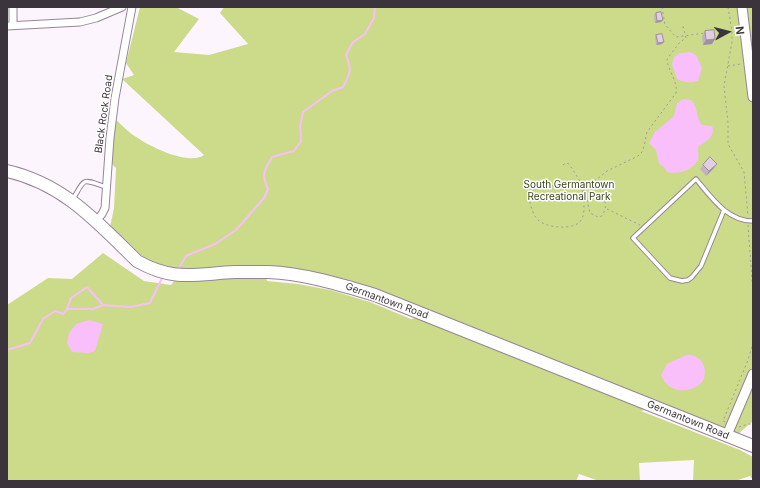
<!DOCTYPE html>
<style>
body{margin:0}
#map{position:relative;width:760px;height:488px;overflow:hidden;background:#fdf5fd;font-family:Inter,sans-serif}
canvas{display:block}
.frame{position:absolute;inset:0;border:8px solid #3c343c;pointer-events:none}
.north{position:absolute;left:708px;top:12px;width:40px;height:40px;-webkit-text-stroke:3px #fff;paint-order:stroke;rotate:83deg;font-size:11px;font-weight:700;line-height:16px;text-align:center;color:#3c343c}
.north::after{content:'';display:block;margin:auto;width:14px;height:18px;background:#3c343c;clip-path:polygon(50% 0,100% 100%,50% 72%,0 100%)}
</style>
<div id="map">
<canvas width="760" height="488"></canvas>
<div class="frame"></div>
<div class="north">N</div>
</div>
<script>
const ctx = document.querySelector('canvas').getContext('2d');
ctx.lineJoin = 'round';
function fill(path, color) { ctx.fillStyle = color; ctx.fill(path, 'evenodd'); }
function trace(path, color, width, dash) { ctx.strokeStyle = color; ctx.lineWidth = width; ctx.lineCap = dash ? 'butt' : 'round'; ctx.setLineDash(dash || []); ctx.stroke(path); }
function write(font, color, halo, rows, align = 'center') {
  ctx.font = font + ' Inter,sans-serif'; ctx.lineWidth = 3; ctx.setLineDash([]); ctx.textBaseline = 'middle'; ctx.strokeStyle = halo; ctx.fillStyle = color; for (const [text, x, y, turn = 0] of rows) {
    ctx.save(); ctx.translate(x, y); ctx.rotate((+turn || 0) * Math.PI / 180); ctx.textAlign = isNaN(turn) ? turn : align; if (halo) ctx.strokeText(text, 0, 0); ctx.fillText(text, 0, 0); ctx.restore();
  }
}
fill(new Path2D(`
 M 140,7 L 176,7 L 199,19 L 174,52 L 209,55 L 248,44 L 220,13 L 224,7 L 753,7 L 753,421 L 737,435 L 651,408 L 641,411 L 740,450 L 753,457 L 753,480 L 750,476 L 735,481 L 693,481 L 694,460 L 639,463 L 640,481 L 599,481 L 579,474 L 576,481 L 7,481 L 7,305 L 48,278 L 72,279 L 103,253 L 144,281 L 171,285 L 181,272 C 147,264 134,251 110,227 L 114,208 L 116,168 L 109,161 L 114,118 C 119,122 123,127 128,131 C 142,143 187,167 204,155 L 122,79 L 134,75 L 126,63 ZM 264,268 L 432,314 L 411,319 L 370,302 L 330,290 L 298,284 L 267,281 Z`), '#cbdb8a');
fill(new Path2D(`
 M 690,52 L 696,55 L 702,68 L 698,81 C 690,83 685,83 677,79 L 672,64 L 674,57 L 680,53 Z
 M 684,99 L 691,100 C 699,108 695,117 702,125 L 712,126 C 716,136 706,142 698,147 C 698,151 699,156 698,160 C 693,170 677,175 667,172 L 663,166 L 659,164 L 656,150 L 649,143 L 655,132 L 674,116 L 677,103 Z
 M 89,320 L 103,324 L 95,351 L 89,353 L 72,352 L 67,343 L 69,333 L 76,324 Z
 M 686,355 C 690,355 694,355 698,358 C 706,363 708,379 699,385 C 685,395 667,391 661,375 L 667,364 Z`), '#f9bffa');
trace(new Path2D(`
 M 178,270 L 186,256 L 215,244 L 236,230 L 264,198 L 268,189 C 261,174 264,171 272,157 L 294,151 L 301,141 L 300,126 L 303,112 L 332,91 L 343,87 C 351,72 352,70 346,55 L 353,42 L 365,34 L 374,18 L 375,7
 M 67,309 L 93,309 L 103,305
 M 7,350 L 30,343 L 43,319 L 55,311 L 63,314 L 67,309 L 71,298 L 87,287 L 103,305 L 130,307 L 150,303 L 162,278`), '#f9bffa', 2);
const service = new Path2D(`
 M 73,199 C 86,177 81,179 106,187
 M 724,210 L 701,266 L 692,277 L 688,280 L 682,281 L 670,278 L 633,238 L 696,179 C 711,197 727,221 753,221`);
const minor = new Path2D(`
 M 13,7 L 13,25
 M 7,26 L 80,22 L 96,18 L 122,7
 M 96,221 L 102,214 L 105,208 L 110,138 L 115,98 L 132,7`);
const tertiary = new Path2D(`
 M 742,7 L 753,97
 M 727,435 L 753,374`);
const primary = new Path2D(`
 M 7,171 C 64,184 97,222 137,261 C 174,282 195,274 235,272 C 246,272 257,272 268,272 C 302,273 342,285 375,295 L 753,446`);
trace(service, '#978597', 5.5);
trace(minor, '#978597', 9);
trace(tertiary, '#978597', 11);
trace(primary, '#978597', 14);
trace(new Path2D(`
 M 662,7 L 665,25 L 676,37 L 705,33
 M 728,7 L 732,32 L 732,42 L 724,86 L 728,123 L 728,144 L 744,172 L 748,216
 M 728,66 L 741,64
 M 563,165 L 566,163 L 569,164 L 585,189
 M 571,183 L 578,184 C 584,190 584,197 584,205 C 584,210 584,216 581,220 C 575,231 546,228 538,220 C 533,215 532,209 530,203 C 529,199 529,195 531,191 C 543,185 558,187 571,183 Z
 M 583,191 L 607,171 L 638,156 L 643,151 L 647,132 L 676,93 C 678,81 668,71 667,59 L 680,42 L 686,38 L 683,26
 M 583,191 C 599,193 612,199 602,216 L 598,217 L 590,213 L 587,200 L 591,194 L 594,193
 M 607,209 L 640,225
 M 748,225 L 753,293
 M 725,422 L 723,421 L 748,360 L 753,343
 M 739,427 L 748,424 L 753,424`), '#a29aa2', 1, [2, 3]);
trace(service, '#fff', 3.5);
trace(minor, '#fff', 7);
trace(tertiary, '#fff', 9);
trace(primary, '#fff', 12);
fill(new Path2D(`
 M 656,13 L 661,22 L 655,23 L 654,15 Z
 M 705,31 L 715,39 L 712,44 L 703,45 L 702,36 Z
 M 656,35 L 662,44 L 656,45 L 655,37 Z
 M 703,165 L 714,168 L 706,176 L 700,169 Z`), '#c2b1c2');
fill(new Path2D(`
 M 663,20 L 661,22 L 655,23 L 657,21 Z
 M 715,39 L 712,44 L 703,45 L 706,40 Z
 M 664,42 L 662,44 L 656,45 L 658,43 Z
 M 717,164 L 714,168 L 706,176 L 709,171 Z`), '#9e909e');
const building = new Path2D(`
 M 661,12 L 663,20 L 657,21 L 656,13 Z
 M 714,30 L 715,39 L 706,40 L 705,31 Z
 M 662,34 L 664,42 L 658,43 L 656,35 Z
 M 710,157 L 717,164 L 709,171 L 703,165 Z`);
fill(building, '#e2cee2');
trace(building, '#9e909e', 1);
write('10px', '#3c343c', '#fff', [
 ["Black Rock Road",104,114,-82],
 ["Germantown Road",387,301,20],
 ["Germantown Road",688,420,22]
]);
write('10px', '#3a4118', '#fff', [
 ["South Germantown",569,185],
 ["Recreational Park",569,197]
]);
</script>
